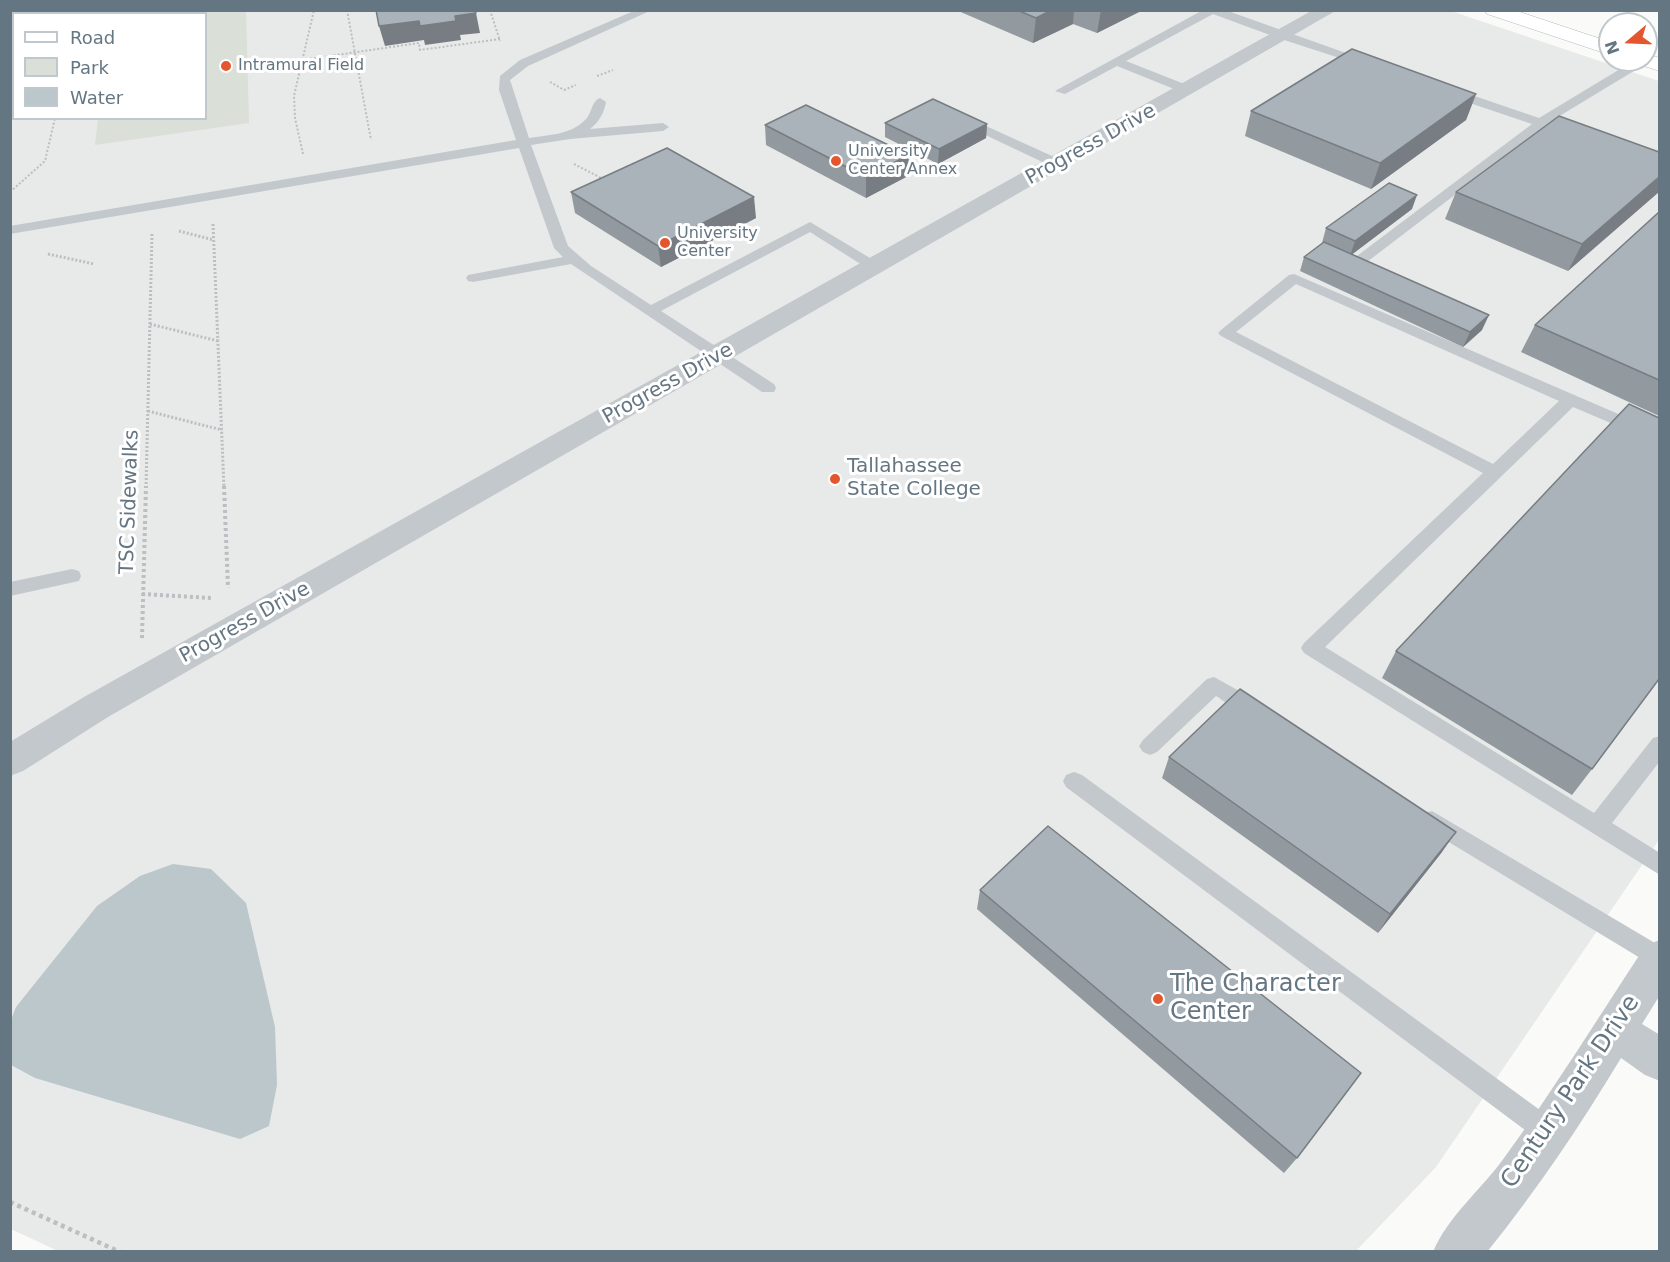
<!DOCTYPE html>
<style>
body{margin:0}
#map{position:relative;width:1670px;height:1262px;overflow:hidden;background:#fafaf8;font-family:"DejaVu Sans",sans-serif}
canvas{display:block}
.frame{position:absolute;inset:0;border:12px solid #657683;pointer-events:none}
.legend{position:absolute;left:12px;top:12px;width:195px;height:108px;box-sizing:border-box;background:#fff;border:2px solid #c1c8cd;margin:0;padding:8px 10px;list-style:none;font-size:18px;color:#657683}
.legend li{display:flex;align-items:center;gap:12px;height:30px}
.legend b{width:30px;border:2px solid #c1c8cd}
.north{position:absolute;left:1598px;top:12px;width:60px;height:60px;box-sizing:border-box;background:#fff;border:2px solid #c1c8cd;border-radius:50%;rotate:251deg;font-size:16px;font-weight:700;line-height:24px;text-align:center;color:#657683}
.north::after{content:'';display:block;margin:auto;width:21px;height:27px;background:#e4572e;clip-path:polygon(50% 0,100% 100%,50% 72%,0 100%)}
</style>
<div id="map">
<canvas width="1670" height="1262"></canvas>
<div class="frame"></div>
<ul class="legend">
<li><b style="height:8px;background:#fff"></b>Road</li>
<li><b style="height:16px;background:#dadfd7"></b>Park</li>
<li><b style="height:16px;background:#bbc7cb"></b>Water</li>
</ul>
<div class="north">N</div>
</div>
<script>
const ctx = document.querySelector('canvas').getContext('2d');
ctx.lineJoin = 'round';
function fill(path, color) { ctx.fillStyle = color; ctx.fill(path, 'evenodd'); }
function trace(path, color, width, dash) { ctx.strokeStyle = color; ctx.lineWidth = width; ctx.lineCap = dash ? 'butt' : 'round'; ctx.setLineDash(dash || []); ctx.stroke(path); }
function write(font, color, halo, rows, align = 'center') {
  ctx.font = font + ' "DejaVu Sans",sans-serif'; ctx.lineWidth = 6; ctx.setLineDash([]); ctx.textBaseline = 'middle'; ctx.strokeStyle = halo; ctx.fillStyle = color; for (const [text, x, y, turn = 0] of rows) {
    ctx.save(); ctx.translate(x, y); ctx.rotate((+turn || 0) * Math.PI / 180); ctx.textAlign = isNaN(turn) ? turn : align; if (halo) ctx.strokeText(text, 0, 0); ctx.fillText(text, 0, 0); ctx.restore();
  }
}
fill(new Path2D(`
 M 1448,10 L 1659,81 L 1659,840 L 1436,1167 L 1356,1251 L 60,1252 L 11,1229 L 11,11 ZM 14,14 L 206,14 L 206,118 L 14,118 Z`), '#e8e9e9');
fill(new Path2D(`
 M 113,11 L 246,11 L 249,123 L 95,145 L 98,119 L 206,118 L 206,14 L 112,13 Z`), '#dadfd7');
fill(new Path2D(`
 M 173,864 L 211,869 L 246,903 L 275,1027 L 277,1085 L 269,1126 L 240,1139 L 35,1078 L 11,1065 L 11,1020 L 16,1007 L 97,906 L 140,876 Z`), '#bbc7cb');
const secondary = new Path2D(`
 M 1485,10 L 1514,10 L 1610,42 L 1610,55 L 1487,14 Z
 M 1646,54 L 1660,58 L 1660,71 L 1637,64 L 1634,60 L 1646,60 Z`);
trace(secondary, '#b3babf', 1);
trace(new Path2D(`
 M 347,10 L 371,140
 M 490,10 L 500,41
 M 10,36 L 14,36
 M 302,60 L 419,43 L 420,50 L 500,39
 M 597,76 L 613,70
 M 550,82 L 564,90 L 576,85
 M 303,154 L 295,118 L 294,96 L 314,10
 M 574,164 L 605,180
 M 10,192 L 45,161 L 55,118`), '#bbbfc2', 2, [2, 2]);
trace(new Path2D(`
 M 213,224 L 224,488
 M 179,231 L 214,240
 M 48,254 L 94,264
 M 150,324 L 218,341
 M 148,411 L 222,430
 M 146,488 L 152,234`), '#bbbfc2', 3, [2, 2]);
trace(new Path2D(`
 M 224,486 L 228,588
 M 142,594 L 211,598
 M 142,638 L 146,486`), '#bbbfc2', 4, [3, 3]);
trace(new Path2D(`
 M 10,1202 L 120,1252`), '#bbbfc2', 4.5, [4, 4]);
fill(new Path2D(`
 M 636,10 L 652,10 L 528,66 L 510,80 L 529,138 C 548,135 569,135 584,121 C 592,115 591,101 600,98 L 606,102 C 604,113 599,122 590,129 L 663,123 L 669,127 L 663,131 L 570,139 L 531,145 L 568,246 L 591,266 L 651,305 L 810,222 L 880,264 L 882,267 L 880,270 L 870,270 L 810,232 L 661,311 L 774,384 L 776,388 L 774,392 L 762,392 L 571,264 L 473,282 L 468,281 L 466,278 L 468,275 L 563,257 L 554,248 L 519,148 L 10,234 L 10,226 L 516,140 L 499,90 L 500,76 L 520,60 Z
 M 1203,10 L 1225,10 L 1374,63 L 1364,66 L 1278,38 L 1213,14 L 1126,61 L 1192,87 L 1192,93 L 1184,93 L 1117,66 L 1065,94 L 1055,91 Z
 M 1646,57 L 1649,60 L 1647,63 L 1553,120 L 1363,265 L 1353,265 L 1351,262 L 1353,259 L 1532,124 L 1446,95 L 1446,89 L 1454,89 L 1539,118 L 1635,60 L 1646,60 Z
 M 964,116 L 1063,161 L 1065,164 L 1058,168 L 1053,167 L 960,123 L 958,120 Z
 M 1294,274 L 1660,432 L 1660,444 L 1573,407 L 1325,647 L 1594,813 L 1653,738 L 1660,736 L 1660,761 L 1612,823 L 1660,853 L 1660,875 L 1304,653 L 1301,648 L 1304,643 L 1483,473 L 1221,336 L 1218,333 L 1221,330 L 1289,275 ZM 1296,284 L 1559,401 L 1493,464 L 1236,332 Z
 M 72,569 L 79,571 L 81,576 L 79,581 L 10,596 L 10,582 Z
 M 1214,677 L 1261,703 L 1264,709 L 1261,715 C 1246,720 1229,704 1216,696 L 1157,752 L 1150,755 L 1143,752 L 1139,746 L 1143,740 L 1207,679 Z
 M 1074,772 L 1082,775 L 1559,1124 L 1563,1133 L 1559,1142 L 1550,1146 L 1541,1142 L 1066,787 L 1063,781 L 1066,775 Z
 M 1432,811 L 1660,946 L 1660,970 L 1424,827 L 1421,820 L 1424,813 Z`), '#c3c8cc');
fill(new Path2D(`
 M 1313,10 L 1337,10 L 108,717 L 23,771 L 10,776 L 10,742 L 84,697 Z
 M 1660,940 L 1660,995 L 1642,1024 L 1660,1035 L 1660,1081 L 1645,1075 L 1621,1058 C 1580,1126 1537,1190 1487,1252 L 1433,1252 C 1448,1216 1482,1189 1504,1158 C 1555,1088 1599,1016 1646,945 Z`), '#c3c8cc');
fill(secondary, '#fff');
fill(new Path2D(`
 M 956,10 L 1143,10 L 1097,33 L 1073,24 L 1033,43 Z
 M 1476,94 L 1466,120 L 1371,189 L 1245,136 L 1251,111 Z
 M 885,123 L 987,124 L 986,138 L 938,164 L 885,137 Z
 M 765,125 L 908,176 L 866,198 L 766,145 Z
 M 1659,152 L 1568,271 L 1445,219 L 1456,192 Z
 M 571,192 L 756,218 L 661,267 L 575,213 Z
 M 1412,209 L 1352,254 L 1482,330 L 1463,347 L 1300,271 L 1304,257 L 1322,243 L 1326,228 Z
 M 1659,212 L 1659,416 L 1521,352 L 1535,325 Z
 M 1396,651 L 1592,769 L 1572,795 L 1382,678 Z
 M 1169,757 L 1442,852 L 1378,933 L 1162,778 Z
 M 980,890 L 1297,1158 L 1284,1173 L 977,909 Z`), '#929a9f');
fill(new Path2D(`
 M 1052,10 L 1074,10 L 1073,24 L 1033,43 L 1036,18 Z
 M 1101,10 L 1143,10 L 1097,33 Z
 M 476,13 L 480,33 L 460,35 L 461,40 L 425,45 L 424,40 L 385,46 L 379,26 Z
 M 1476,94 L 1466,120 L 1371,189 L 1380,163 Z
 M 987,124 L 986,138 L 938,164 L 939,149 Z
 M 909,155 L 908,176 L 866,198 L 866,177 Z
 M 1659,177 L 1659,192 L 1568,271 L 1582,244 Z
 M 1417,195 L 1412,209 L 1350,256 L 1355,241 Z
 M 754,197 L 756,218 L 661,267 L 658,246 Z
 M 1489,315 L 1482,330 L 1463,347 L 1470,332 Z
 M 1456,832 L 1442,852 L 1378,933 L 1390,914 Z`), '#777d82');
const building = new Path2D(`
 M 376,10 L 475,10 L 476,13 L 455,16 L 456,21 L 420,26 L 419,21 L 379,26 Z
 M 1017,10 L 1052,10 L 1036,18 Z
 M 1352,49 L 1476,94 L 1380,163 L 1251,111 Z
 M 933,99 L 987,124 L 939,149 L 885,123 Z
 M 806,105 L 909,155 L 866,177 L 765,125 Z
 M 1559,116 L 1659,152 L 1659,177 L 1582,244 L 1456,192 Z
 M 667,148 L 754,197 L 658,246 L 571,192 Z
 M 1389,183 L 1417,195 L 1355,241 L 1326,228 Z
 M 1659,212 L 1659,380 L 1535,325 Z
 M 1324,242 L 1489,315 L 1470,332 L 1304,257 Z
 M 1629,404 L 1659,418 L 1659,679 L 1592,769 L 1396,651 Z
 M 1240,689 L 1456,832 L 1390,914 L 1169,757 Z
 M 1048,826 L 1361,1073 L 1297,1158 L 980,890 Z`);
fill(building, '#aab3b9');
trace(building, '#777d82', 1.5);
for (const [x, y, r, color] of [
 [226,66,6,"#e4572e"],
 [836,161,6,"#e4572e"],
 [665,243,6,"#e4572e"],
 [835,479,6,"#e4572e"],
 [1158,999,6,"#e4572e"]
]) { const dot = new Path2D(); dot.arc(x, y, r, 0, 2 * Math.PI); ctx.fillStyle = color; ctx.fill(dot); trace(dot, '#fff', 2); }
write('16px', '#657683', '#fff', [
 ["Intramural Field",238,66],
 ["University",848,152],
 ["Center Annex",848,170],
 ["University",677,234],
 ["Center",677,252]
], 'left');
write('20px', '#657683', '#fff', [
 ["Progress Drive",1091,145,-29],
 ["Progress Drive",668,384,-29],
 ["TSC Sidewalks",130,502,-88],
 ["Progress Drive",245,623,-29]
]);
write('20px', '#657683', '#fff', [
 ["Tallahassee",847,467],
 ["State College",847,490]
], 'left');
write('24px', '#657683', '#fff', [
 ["The Character",1170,985],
 ["Center",1170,1013]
], 'left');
write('24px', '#657683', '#fff', [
 ["Century Park Drive",1571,1092,-56]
]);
</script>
